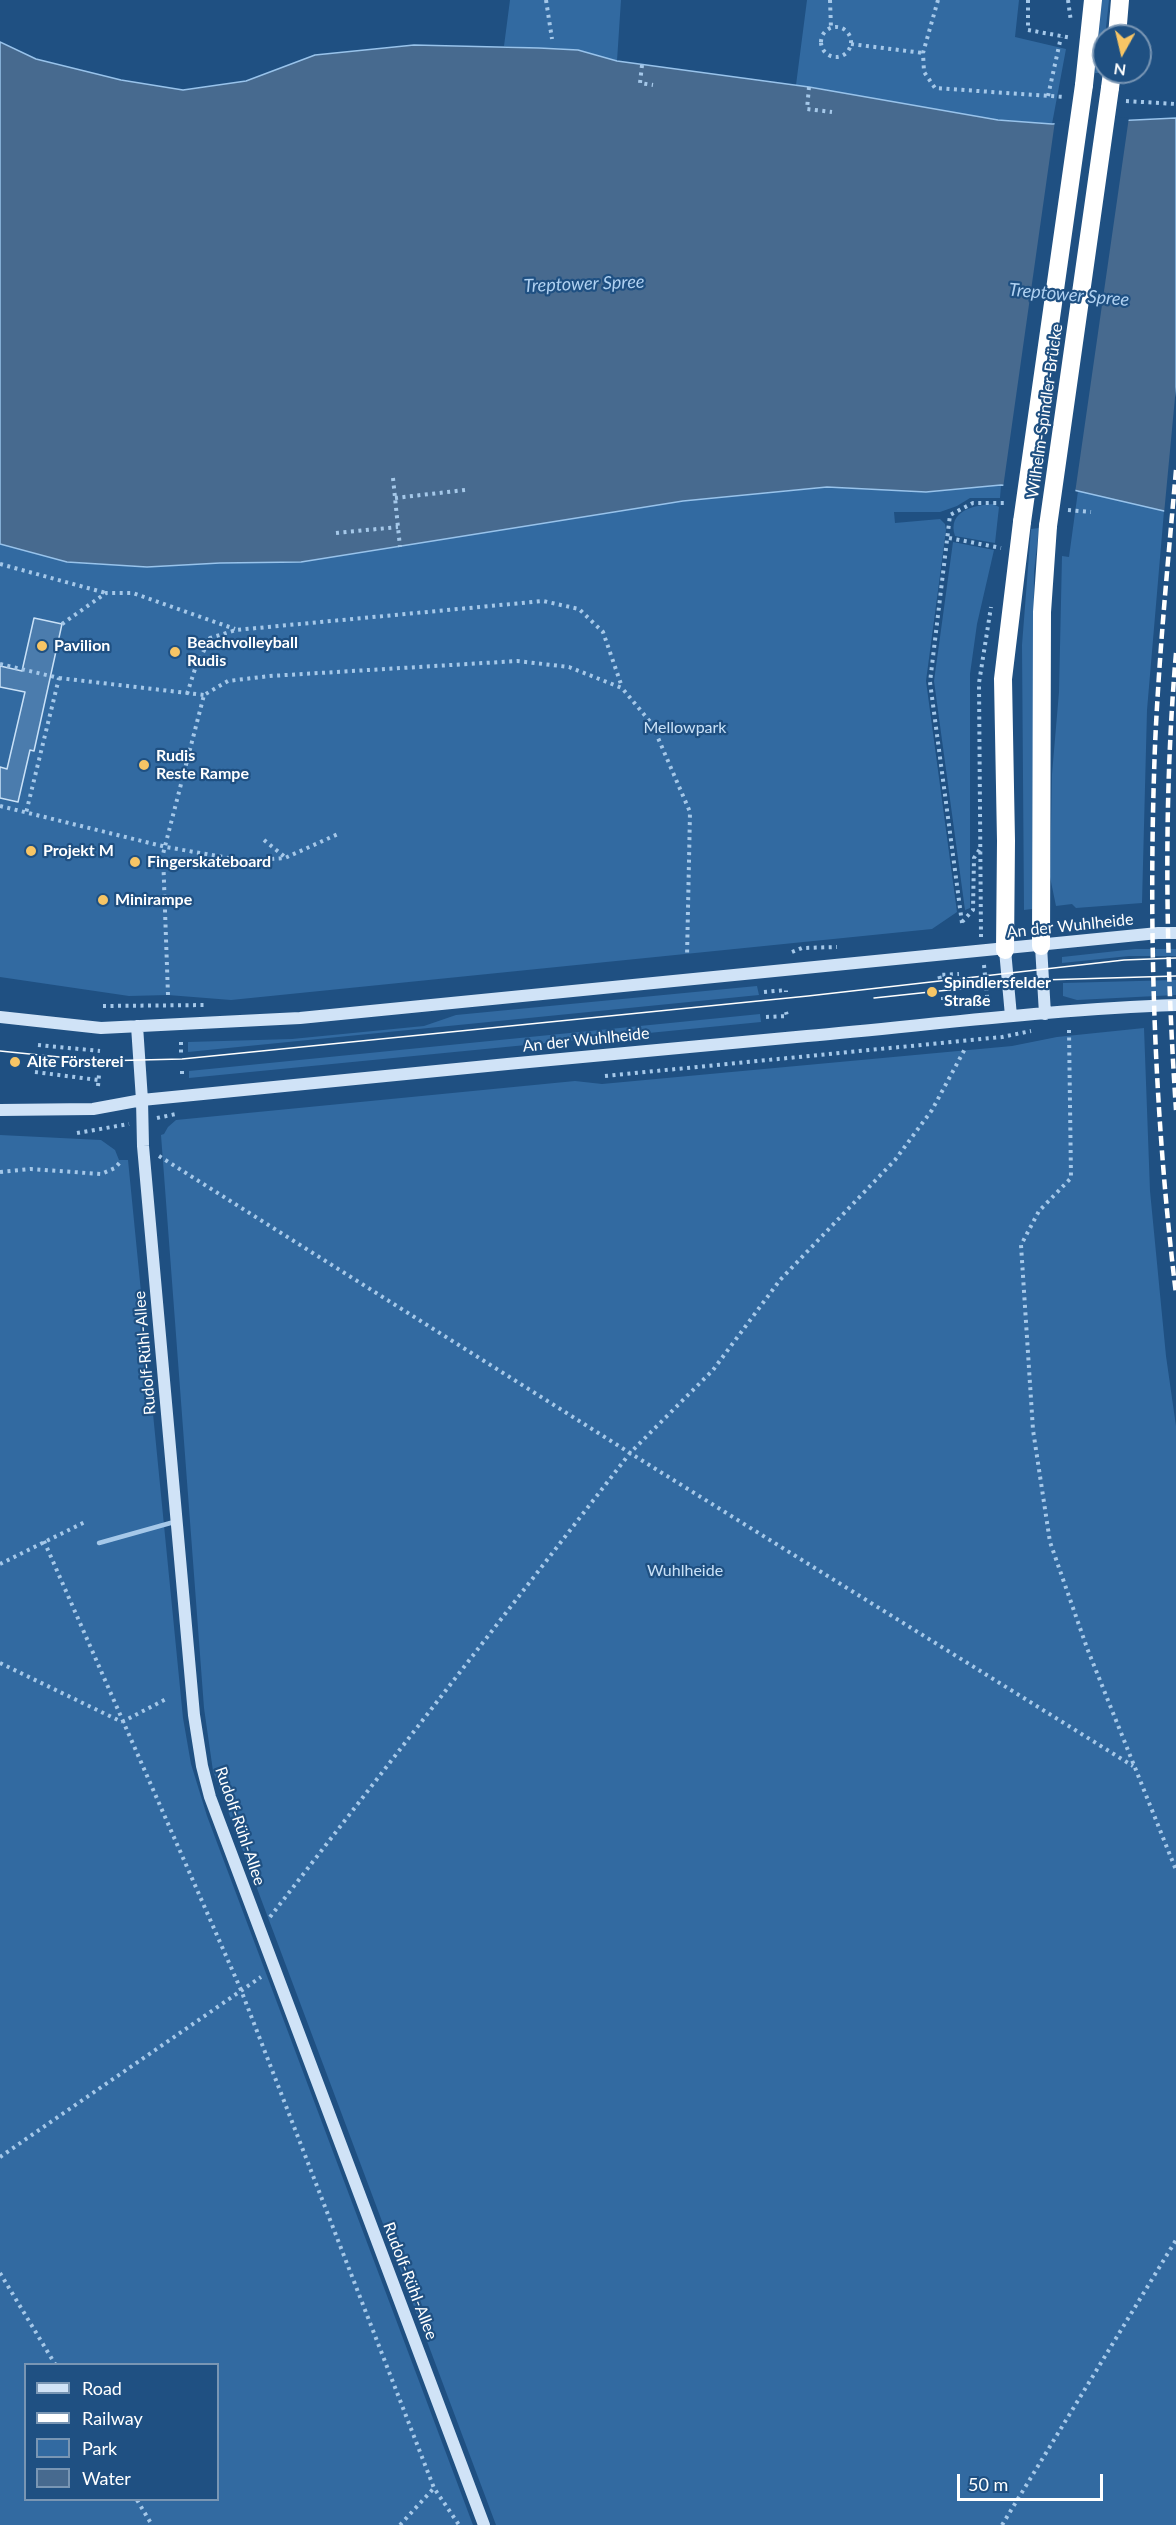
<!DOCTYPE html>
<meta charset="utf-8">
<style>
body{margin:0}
#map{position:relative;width:1176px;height:2525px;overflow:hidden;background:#1f5082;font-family:Lato,sans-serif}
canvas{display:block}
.legend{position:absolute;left:24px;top:2363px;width:195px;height:138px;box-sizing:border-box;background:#1f5082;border:2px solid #7996b4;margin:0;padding:8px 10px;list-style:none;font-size:18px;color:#fff}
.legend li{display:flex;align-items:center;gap:12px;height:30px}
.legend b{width:30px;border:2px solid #7996b4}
.north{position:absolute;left:1092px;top:24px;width:60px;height:60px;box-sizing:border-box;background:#1f5082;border:2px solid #7996b4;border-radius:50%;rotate:188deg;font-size:16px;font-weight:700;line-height:24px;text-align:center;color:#fff}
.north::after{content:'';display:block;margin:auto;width:21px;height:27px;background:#f7c565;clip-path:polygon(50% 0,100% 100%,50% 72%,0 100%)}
.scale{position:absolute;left:957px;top:2474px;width:146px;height:27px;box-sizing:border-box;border:3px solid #fff;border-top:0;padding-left:8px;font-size:18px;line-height:21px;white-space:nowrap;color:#fff;-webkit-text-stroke:4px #1f5082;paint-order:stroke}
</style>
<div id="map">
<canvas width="1176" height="2525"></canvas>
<ul class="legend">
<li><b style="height:8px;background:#d0e3f7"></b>Road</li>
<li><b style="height:8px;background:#fff"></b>Railway</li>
<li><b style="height:16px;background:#326aa1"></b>Park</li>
<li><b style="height:16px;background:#476a8f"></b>Water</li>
</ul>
<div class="north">N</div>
<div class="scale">50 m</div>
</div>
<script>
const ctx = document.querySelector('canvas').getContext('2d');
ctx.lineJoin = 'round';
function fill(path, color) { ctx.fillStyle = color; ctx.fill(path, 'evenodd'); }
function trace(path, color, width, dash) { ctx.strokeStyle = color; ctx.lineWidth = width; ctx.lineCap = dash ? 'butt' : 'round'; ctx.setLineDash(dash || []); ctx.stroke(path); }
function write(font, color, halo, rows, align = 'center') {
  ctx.font = font + ' Lato,sans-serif'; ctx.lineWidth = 4.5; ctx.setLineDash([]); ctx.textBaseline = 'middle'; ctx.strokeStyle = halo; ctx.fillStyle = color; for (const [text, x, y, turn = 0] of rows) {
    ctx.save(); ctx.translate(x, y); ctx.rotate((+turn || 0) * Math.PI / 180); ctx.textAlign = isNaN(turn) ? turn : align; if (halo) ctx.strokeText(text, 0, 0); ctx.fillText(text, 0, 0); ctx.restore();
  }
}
fill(new Path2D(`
 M 510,0 L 621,0 L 617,61 L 578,50 L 504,46 Z
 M 807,0 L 1019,0 L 1015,37 L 1066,49 L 1052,124 L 998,120 L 796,85 Z
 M 1102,0 L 1109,0 L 1101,73 L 1095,73 Z
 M 1001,485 L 1000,498 L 970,498 L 957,506 L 940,512 L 894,512 L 895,523 L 940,519 L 945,524 L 946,530 L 926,681 L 957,912 L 932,929 L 231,1000 L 168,995 L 129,996 L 0,977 L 0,544 L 67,562 L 147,567 L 220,563 L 301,562 L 683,501 L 827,487 L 926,492 Z
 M 1078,491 L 1164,511 L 1147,710 L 1142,903 L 1076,908 L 1072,904 L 1056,906 L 1050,877 L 1051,829 L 1052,774 L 1059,692 L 1062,556 L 1069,557 Z
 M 993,504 L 999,507 L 995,543 L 955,536 C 947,511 974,505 993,504 Z
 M 1039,528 L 1034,572 L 1032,909 L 1024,910 L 1022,645 L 1031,529 Z
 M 953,542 L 994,550 L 977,624 L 970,674 L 970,908 L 965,910 L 934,681 Z
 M 1135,949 L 1176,949 L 1176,956 L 1129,956 L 1062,963 L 1062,957 Z
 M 1176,980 L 1176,995 L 1077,1000 L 1063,996 L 1063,983 Z
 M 757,986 L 759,995 L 188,1052 L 188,1042 L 292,1039 L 424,1026 L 456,1015 Z
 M 760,1014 L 761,1022 L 189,1078 L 189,1071 Z
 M 1144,1028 L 1150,1191 L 1166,1356 L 1176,1426 L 1176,2525 L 496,2525 L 213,1771 L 204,1708 L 161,1135 L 164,1134 L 168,1127 L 176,1120 L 575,1081 L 602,1084 L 1012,1046 L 1057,1037 Z
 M 0,1135 L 101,1140 L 115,1150 L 119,1160 L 128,1160 L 183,1718 L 191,1764 L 207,1816 L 473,2525 L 0,2525 ZM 26,2364 L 218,2364 L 218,2500 L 26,2500 Z`), '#326aa1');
const water = new Path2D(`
 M 0,42 L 36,59 L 121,80 L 183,90 L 246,81 L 315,55 L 414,45 L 539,48 L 578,50 L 617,61 L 809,87 L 998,120 L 1052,124 L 1176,118 L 1176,512 L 1164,511 L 1039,482 L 1020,487 L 1001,485 L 926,492 L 827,487 L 683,501 L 301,562 L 220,563 L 147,567 L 67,562 L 0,544 Z`);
fill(water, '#476a8f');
trace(water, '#98c3eb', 1.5);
fill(new Path2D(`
 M 1129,117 L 1075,493 L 1039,485 L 1020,489 L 1003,488 L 1055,121 Z
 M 1176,387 L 1176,515 L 1164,514 Z`), '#1f5082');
const building = new Path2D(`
 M 34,618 L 62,624 L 34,751 L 30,750 L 18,802 L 0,798 L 0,767 L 7,769 L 25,692 L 0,687 L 0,666 L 22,671 Z`);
fill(building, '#4b7cad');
trace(building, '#c9e1f7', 1.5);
trace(new Path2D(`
 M 546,0 L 552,39
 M 830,0 L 831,28
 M 938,0 L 923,53 L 924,72 L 935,88 L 1064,97
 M 1028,0 L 1028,30 L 1072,38
 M 1068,0 L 1071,22
 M821 42a15 15 0 1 1 30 0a15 15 0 1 1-30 0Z
 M 851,44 L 923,53
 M 642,65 L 640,83 L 653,85
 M 809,87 L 807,109 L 832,112
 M 1048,96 L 1061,37
 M 1126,101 L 1176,104
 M 393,478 L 400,547
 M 395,498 L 465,490
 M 1068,510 L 1091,512
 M 336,533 L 398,527
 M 949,538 L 1001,548
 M 0,564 L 106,593
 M 62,624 L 106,593 L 133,593 L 235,629
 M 0,664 L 59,678 L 26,813
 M 59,678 L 204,695
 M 187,694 L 195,669 L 210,638 L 236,630 L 543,601 L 579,609 L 603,632 L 622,687
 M 0,806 L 166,847 L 246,861 L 285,858 L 338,834
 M 264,840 L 285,857
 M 962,922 L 973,910 L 974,858 L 980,849
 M 962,923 L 930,682 L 950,515 L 973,503 L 1007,503
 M 981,937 L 979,683 L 991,607
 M 792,952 L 802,948 L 837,947
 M 984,965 L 988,1006
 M 940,979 L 939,975 L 959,974
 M 764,992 L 786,990 L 786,992
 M 168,995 L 163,854 L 204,695 L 228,681 L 270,676 L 517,661 L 569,667 L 622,688 L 652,724 L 690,812 L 687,957
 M 943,997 L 943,1000 L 962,999
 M 103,1006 L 208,1005
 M 766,1017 L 787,1016 L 786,1012
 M 1069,1030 L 1071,1178 L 1039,1211 L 1021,1245 L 1033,1430 L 1050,1542 L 1087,1648 L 1176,1870
 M 181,1042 L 181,1053
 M 38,1045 L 100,1051
 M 182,1071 L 182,1078
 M 35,1072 L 98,1080
 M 605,1076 L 1002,1037 L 1031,1031
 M 98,1086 L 99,1075
 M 157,1118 L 176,1114
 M 77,1133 L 129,1124
 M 159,1156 L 630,1453 L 1133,1766
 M 0,1172 L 31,1169 L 101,1174 L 115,1168 L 122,1160
 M 44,1541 L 241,1990 L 434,2488 L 459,2525
 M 0,1564 L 87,1521
 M 0,1663 L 122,1722
 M 122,1722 L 168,1698
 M 270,1917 L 630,1453 L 713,1370 L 780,1280 L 895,1160 L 932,1110 L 966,1047
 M 0,2157 L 261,1977
 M 0,2273 L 55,2364
 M 137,2500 L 152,2525
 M 400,2525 L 434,2488
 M 1002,2525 L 1176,2240`), '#a5c8e9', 4, [3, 4.5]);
trace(new Path2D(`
 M 99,1543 L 174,1522`), '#a5c8e9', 4.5);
trace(new Path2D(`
 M 1041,946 L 1045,1014
 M 1005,950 L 1011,1016
 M 0,1017 L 101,1028 L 300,1018 L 1158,933 L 1176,933
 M 137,1026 L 142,1100 L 143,1146 L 194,1715 L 202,1766 L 210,1797 L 484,2525
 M 0,1110 L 93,1109 L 142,1100 C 364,1078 585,1056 807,1036 C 930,1025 1053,1009 1176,1005`), '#d0e3f7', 12);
trace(new Path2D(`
 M 1117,36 L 1120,0
 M 1084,85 L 1093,0
 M 1110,88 L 1112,72
 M 1041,946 L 1042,612 L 1048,526
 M 1005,950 L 1006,841 L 1003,679 L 1022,522`), '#fff', 18);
trace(new Path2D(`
 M 874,998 L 1042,980 L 1176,976
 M 0,1051 L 99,1061 L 182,1059 L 808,996 L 1124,960 L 1176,958`), '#fff', 1.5);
trace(new Path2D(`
 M 1176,470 C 1168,562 1159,654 1155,746 C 1148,928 1154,1113 1176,1294
 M 1176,653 C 1163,804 1166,959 1176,1110`), '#fff', 4.5, [10, 4.5]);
trace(new Path2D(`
 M 1022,522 L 1084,85
 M 1048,526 L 1110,88`), '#fff', 18);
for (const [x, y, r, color] of [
 [42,646,6,"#f7c565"],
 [175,652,6,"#f7c565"],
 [144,765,6,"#f7c565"],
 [31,851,6,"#f7c565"],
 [135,862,6,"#f7c565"],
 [103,900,6,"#f7c565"],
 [932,992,6,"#f7c565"],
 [15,1062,6,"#f7c565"]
]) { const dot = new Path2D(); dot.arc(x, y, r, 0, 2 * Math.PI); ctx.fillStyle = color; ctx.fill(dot); trace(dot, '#1f5082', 2); }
write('16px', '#fff', '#1f5082', [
 ["Wilhelm-Spindler-Brücke",1045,411,-82],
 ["An der Wuhlheide",1070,926,-6],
 ["An der Wuhlheide",586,1040,-6],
 ["Rudolf-Rühl-Allee",145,1353,-95],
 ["Rudolf-Rühl-Allee",240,1826,71],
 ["Rudolf-Rühl-Allee",410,2281,69]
]);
write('bold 16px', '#fff', '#1f5082', [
 ["Beachvolleyball",187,643],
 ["Rudis",187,661],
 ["Pavilion",54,646],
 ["Rudis",156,756],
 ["Reste Rampe",156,774],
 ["Projekt M",43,851],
 ["Fingerskateboard",147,862],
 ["Minirampe",115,900],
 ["Spindlersfelder",944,983],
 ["Straße",944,1001],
 ["Alte Försterei",27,1062]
], 'left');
write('16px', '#c9e1f7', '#1f5082', [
 ["Mellowpark",685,728],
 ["Wuhlheide",685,1571]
]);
write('italic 18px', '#b0d1f1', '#1f5082', [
 ["Treptower Spree",584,284,-2],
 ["Treptower Spree",1069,295,5]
]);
</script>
